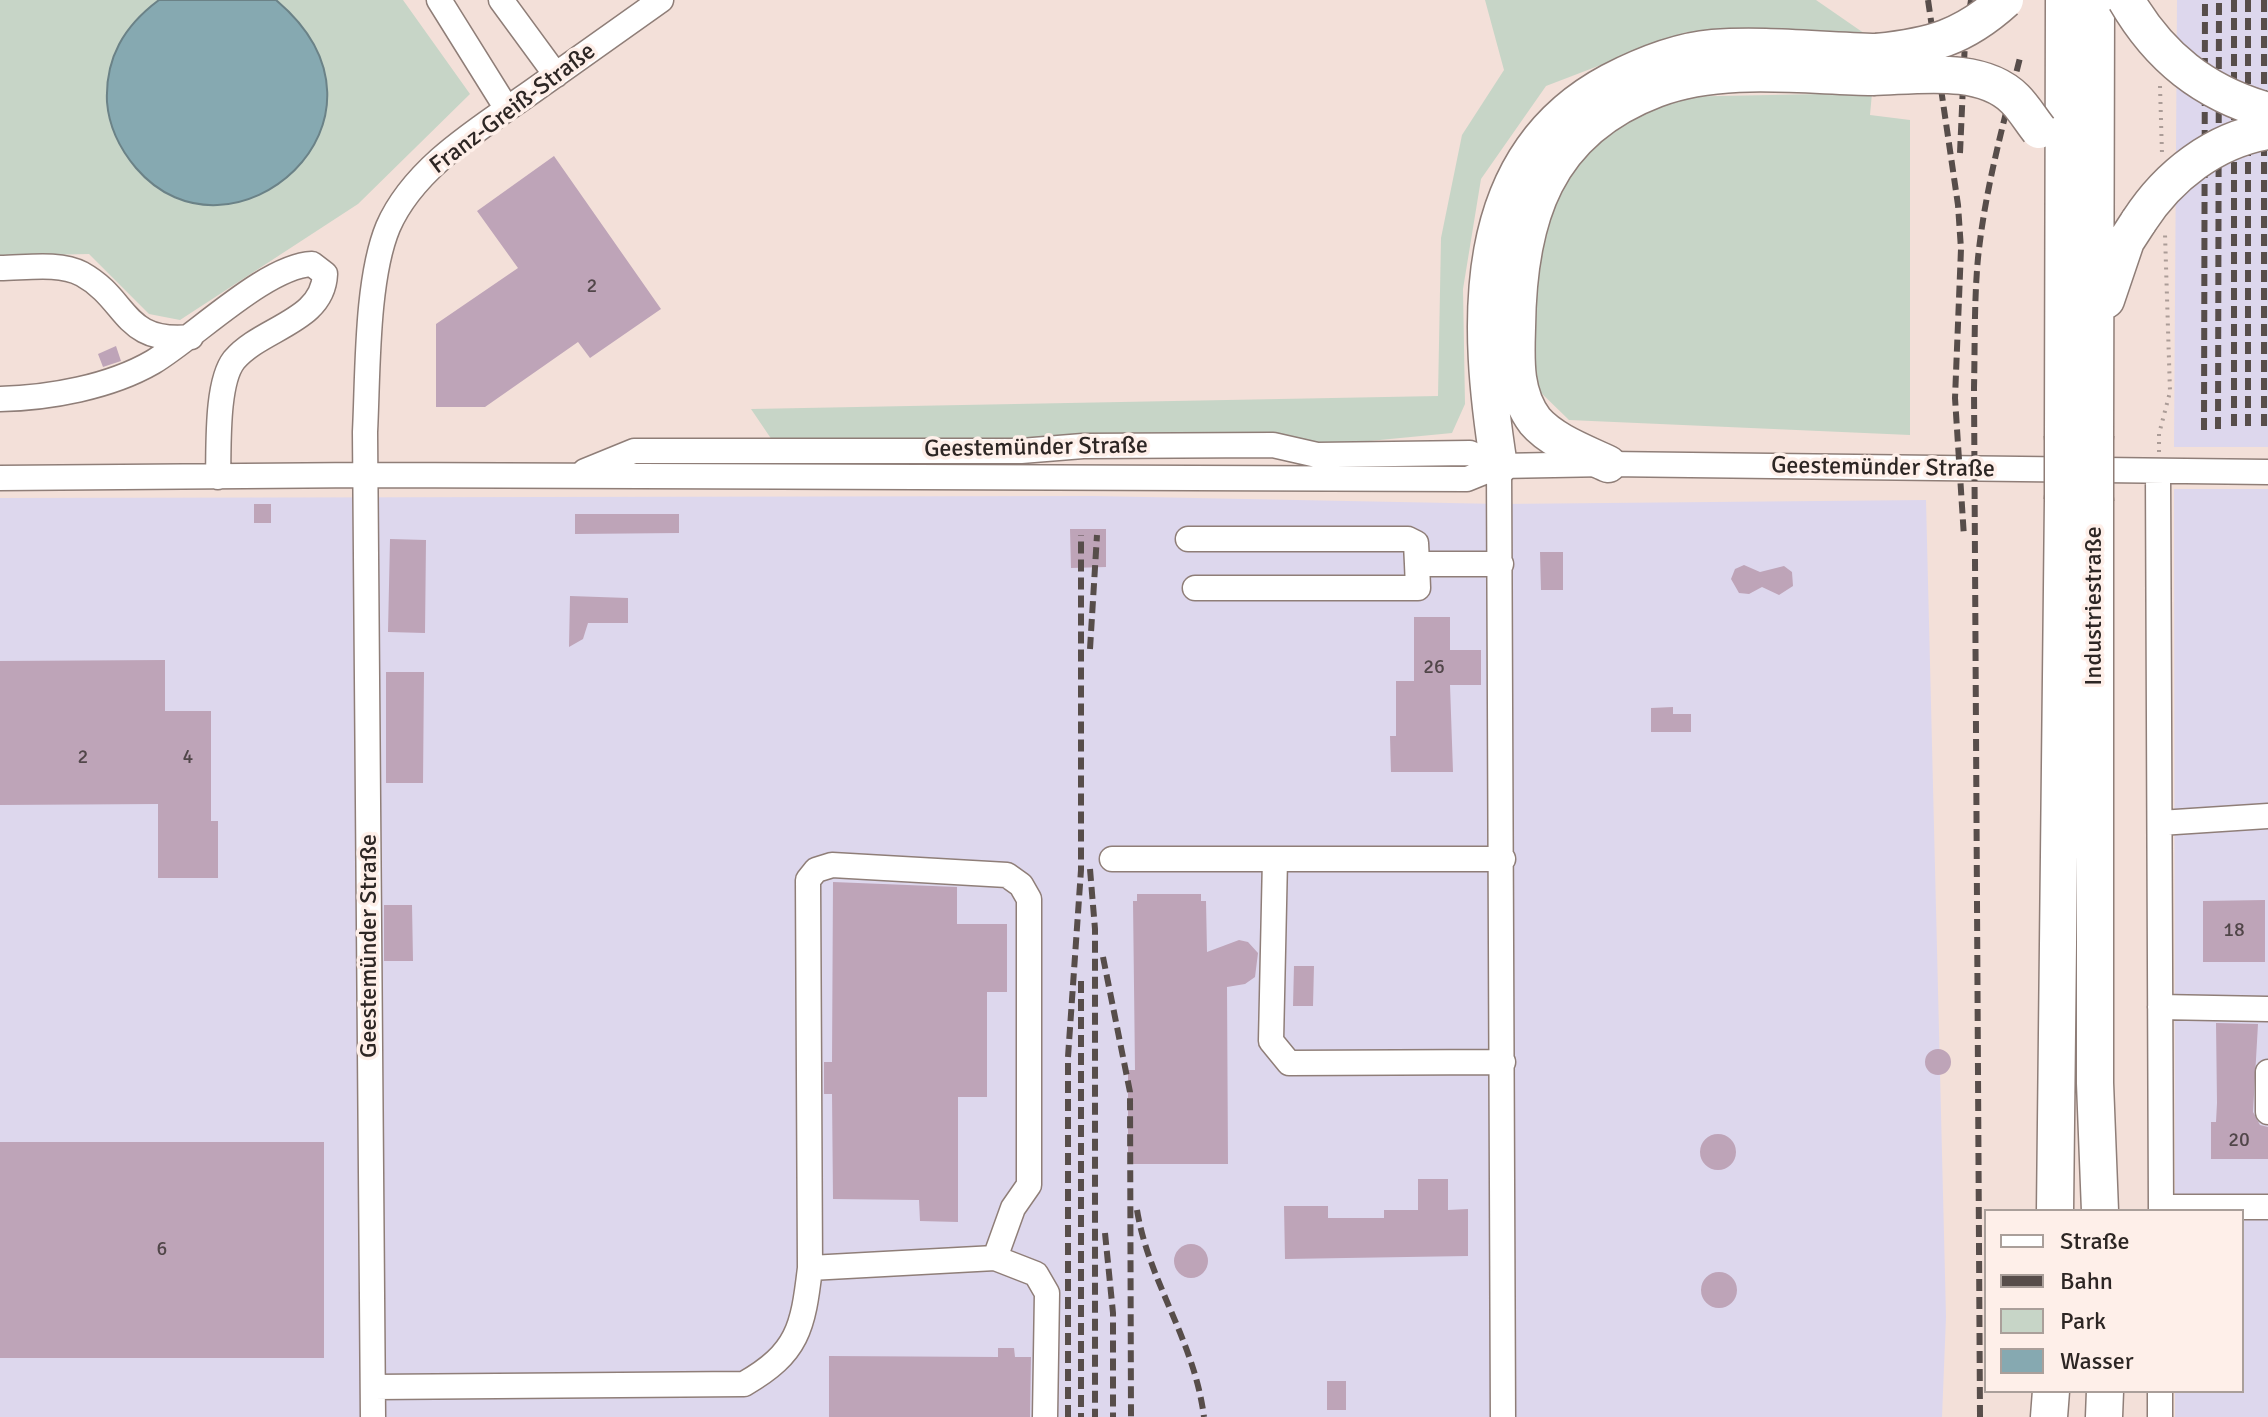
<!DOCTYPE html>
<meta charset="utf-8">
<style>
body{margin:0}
#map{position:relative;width:2268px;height:1417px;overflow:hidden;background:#f3e0d9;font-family:Signika,sans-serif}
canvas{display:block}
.legend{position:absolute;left:1984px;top:1209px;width:260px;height:184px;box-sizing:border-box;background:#feefe9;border:2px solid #aa9f9a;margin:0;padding:10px 14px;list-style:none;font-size:24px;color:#2d2624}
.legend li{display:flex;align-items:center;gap:16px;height:40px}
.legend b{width:40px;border:2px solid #aa9f9a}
</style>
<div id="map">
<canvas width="2268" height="1417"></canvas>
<ul class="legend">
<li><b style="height:10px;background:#fff"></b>Straße</li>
<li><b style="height:10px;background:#574d4a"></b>Bahn</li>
<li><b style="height:22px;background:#c7d5c7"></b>Park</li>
<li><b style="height:22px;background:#86a9b1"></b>Wasser</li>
</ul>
</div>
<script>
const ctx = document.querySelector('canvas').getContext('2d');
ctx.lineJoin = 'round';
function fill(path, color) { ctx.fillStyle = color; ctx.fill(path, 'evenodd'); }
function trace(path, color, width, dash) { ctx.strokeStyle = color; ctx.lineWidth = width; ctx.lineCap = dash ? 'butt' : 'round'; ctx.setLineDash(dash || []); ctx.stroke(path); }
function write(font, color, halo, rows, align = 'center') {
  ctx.font = font + ' Signika,sans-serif'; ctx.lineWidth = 7; ctx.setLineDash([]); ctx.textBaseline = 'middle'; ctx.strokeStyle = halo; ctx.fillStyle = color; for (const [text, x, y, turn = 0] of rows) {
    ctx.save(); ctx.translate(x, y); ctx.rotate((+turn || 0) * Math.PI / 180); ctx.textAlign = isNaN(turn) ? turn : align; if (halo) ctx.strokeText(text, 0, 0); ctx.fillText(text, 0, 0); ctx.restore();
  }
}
fill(new Path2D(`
 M 2177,0 L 2268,0 L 2268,447 L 2174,447 Z
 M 2174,489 L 2268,489 L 2268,1417 L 2175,1417 L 2175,1391 L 2242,1391 L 2242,1211 L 2175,1211 Z
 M 1093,496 L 1500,504 L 1926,500 L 1946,1317 L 1942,1417 L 0,1417 L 0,498 Z`), '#ddd7ed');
fill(new Path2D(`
 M 0,0 L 403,0 L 470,94 L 358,204 L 180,320 L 149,314 L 89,254 L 0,256 Z
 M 1485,0 L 1816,0 L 1871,38 L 1687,32 L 1546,86 L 1481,179 L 1463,289 L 1465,404 L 1452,433 L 1328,445 L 772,440 L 751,409 L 1438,396 L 1441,238 L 1462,135 L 1504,70 Z
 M 1872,93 L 1870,115 L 1910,120 L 1910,435 L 1569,420 L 1535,387 L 1534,264 L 1549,210 L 1581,160 L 1617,124 L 1669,97 Z`), '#c7d5c7');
const water = new Path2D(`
 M 159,0 L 276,0 C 418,120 230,278 136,168 C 120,149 109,128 107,102 C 105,58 124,26 159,0 Z`);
fill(water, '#86a9b1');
trace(water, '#6b8287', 2);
fill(new Path2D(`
 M 554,156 L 661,309 L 590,358 L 578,342 L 485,407 L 436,407 L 436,324 L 518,268 L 477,211 Z
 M 116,346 L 121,361 L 103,367 L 98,354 Z
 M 254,504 L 271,504 L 271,523 L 254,523 Z
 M 575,514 L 679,514 L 679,533 L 575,534 Z
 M 1070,529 L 1106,529 L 1106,567 L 1071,568 Z
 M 390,539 L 426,540 L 425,633 L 388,632 Z
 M 1540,552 L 1563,552 L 1563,590 L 1541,590 Z
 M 1744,565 L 1760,572 L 1784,566 L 1792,572 L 1793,586 L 1779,595 L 1762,587 L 1749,594 L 1739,593 L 1731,579 L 1735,569 Z
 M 570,596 L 628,598 L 628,623 L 588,623 L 583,639 L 569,647 Z
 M 1414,617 L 1450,617 L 1450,650 L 1481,650 L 1481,685 L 1450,685 L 1453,772 L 1391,772 L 1390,736 L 1396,736 L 1396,681 L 1414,681 Z
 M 165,660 L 165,711 L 211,711 L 211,821 L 218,821 L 218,878 L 158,878 L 158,804 L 0,805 L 0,661 Z
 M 386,672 L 424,672 L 423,783 L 386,783 Z
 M 1673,707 L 1673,714 L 1691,714 L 1691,732 L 1651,732 L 1651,708 Z
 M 833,882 L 957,887 L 957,924 L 1007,924 L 1007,992 L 987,992 L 987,1097 L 958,1097 L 958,1222 L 920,1221 L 919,1200 L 833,1199 L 832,1094 L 824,1094 L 824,1062 L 832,1062 Z
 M 1137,894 L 1201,894 L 1201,901 L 1206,901 L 1207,952 L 1239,940 L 1248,942 L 1258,953 L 1255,977 L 1245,984 L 1227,987 L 1228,1164 L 1128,1164 L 1128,1070 L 1135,1070 L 1133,901 L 1137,901 Z
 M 2265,900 L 2265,962 L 2203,962 L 2203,901 Z
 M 384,905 L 412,905 L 413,961 L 384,961 Z
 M 1294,966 L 1314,966 L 1313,1006 L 1293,1006 Z
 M 2216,1023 L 2258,1024 L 2253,1112 L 2260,1125 L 2268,1127 L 2268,1159 L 2211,1159 L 2211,1122 L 2216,1122 L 2217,1103 Z
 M1925 1062a13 13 0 1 1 26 0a13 13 0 1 1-26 0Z
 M1700 1152a18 18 0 1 1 36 0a18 18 0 1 1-36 0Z
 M 0,1142 L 324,1142 L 324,1358 L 0,1358 Z
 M 1418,1179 L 1448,1179 L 1448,1210 L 1468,1209 L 1468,1256 L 1285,1259 L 1284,1206 L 1328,1206 L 1328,1218 L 1384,1218 L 1384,1210 L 1418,1210 Z
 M1174 1261a17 17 0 1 1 34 0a17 17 0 1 1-34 0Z
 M1701 1290a18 18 0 1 1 36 0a18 18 0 1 1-36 0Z
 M 998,1348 L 1014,1348 L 1015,1357 L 1031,1357 L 1030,1417 L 829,1417 L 829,1356 L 998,1357 Z
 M 1327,1381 L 1346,1381 L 1346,1410 L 1327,1410 Z`), '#bea4b8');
const minor = new Path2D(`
 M 439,0 L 507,109
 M 501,0 L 556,75
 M 0,268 C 25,268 59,262 82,274 C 129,300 122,344 191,337
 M 0,399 C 49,398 110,387 153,362 C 196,336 266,266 312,264 L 325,274 C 323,322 262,327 234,360 C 216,383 219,448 218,477
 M 1499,466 L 1503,1417
 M 585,471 L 634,451 L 1021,451 L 1083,446 L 1273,445 L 1317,455 L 1470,453 L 1499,466
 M 2158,472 L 2161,1211
 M 0,478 L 366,475 L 1467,479 L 1499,466 L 1608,464 L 2268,472
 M 1188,539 L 1408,539 L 1416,543 L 1417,564 L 1501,564
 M 1195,588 L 1418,588 L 1417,564
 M 2160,823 L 2268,816
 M 1112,859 L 1503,859
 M 1275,859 L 1271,1041 L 1289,1063 L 1503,1062
 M 2160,1007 L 2268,1009
 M 2268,1072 L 2268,1112
 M 2161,1207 L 2268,1207
 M 810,1268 L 808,880 L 816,870 L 832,865 L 1007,875 L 1021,885 L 1029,899 L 1029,1185 L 1013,1208 L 995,1258 L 1036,1274 L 1047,1293 L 1045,1417
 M 374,1387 L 744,1384 C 798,1353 803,1328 810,1268 L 995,1258
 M 373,1417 L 365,432 C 368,374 366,280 388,227 C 415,165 484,126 537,88 C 578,59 620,29 661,0
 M 2160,1417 L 2160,1391`);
const highway = new Path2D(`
 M 2106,300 L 2126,241 L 2139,221
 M 2063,436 L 2064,0
 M 2095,436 L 2096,0
 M 1608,464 C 1585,453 1552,441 1535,421 C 1514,393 1516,360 1517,328 C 1518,219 1545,131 1656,89 C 1722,64 1804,76 1873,77
 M 1499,466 C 1477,327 1466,159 1610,82 C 1641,66 1677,51 1713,48 C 1766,44 1823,51 1877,52
 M 2095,501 L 2095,1083 L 2100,1211
 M 2055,1211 L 2063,499
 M 2049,1417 L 2051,1391
 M 2104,1417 L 2105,1391`);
trace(minor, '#8f7e78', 27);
trace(highway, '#8f7e78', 39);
trace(new Path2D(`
 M 2160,86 L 2162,154
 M 2159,452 L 2159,434 L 2170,392 L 2165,234`), '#ab9c97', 4, [2, 6]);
trace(minor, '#fff', 24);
trace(highway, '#fff', 36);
trace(new Path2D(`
 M 1928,0 L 1958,205 L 1961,249 L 1955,398 L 1964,537
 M 2234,0 L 2234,429
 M 2248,0 L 2248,429
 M 2264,0 L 2264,428
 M 1960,153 L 1965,41 L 1971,0
 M 2218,429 L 2219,0
 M 2204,430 L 2205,0
 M 1090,649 L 1097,535
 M 1090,869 L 1095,929 L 1095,1417
 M 1103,957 L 1130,1092 L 1131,1417
 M 1081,981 L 1081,1417
 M 1137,1210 C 1149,1283 1194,1339 1204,1417
 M 1105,1233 L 1113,1313 L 1113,1417
 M 1068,1417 L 1068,1057 L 1081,870 L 1081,535
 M 1980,1417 L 1974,388 C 1975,345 1974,301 1978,258 C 1985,189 2004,121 2021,54`), '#574d4a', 6, [12, 6]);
const highwayBridge = new Path2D(`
 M 2126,0 C 2159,57 2204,93 2268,111
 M 1877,52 C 1931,46 1963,38 2005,0
 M 1873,77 C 1917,76 1981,65 2015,99 C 2024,108 2031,120 2039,130
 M 2139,221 C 2168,176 2214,140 2268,131
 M 2063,436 L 2063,499
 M 2095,436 L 2095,501`);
trace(highwayBridge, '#8f7e78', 39, []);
trace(highwayBridge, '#fff', 36);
write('20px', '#514649', null, [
 ["2",592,287],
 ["26",1434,668],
 ["2",83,758],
 ["4",188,758],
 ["18",2234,931],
 ["20",2239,1141],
 ["6",162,1250]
]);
write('24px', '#2d2624', '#feefe9', [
 ["Franz-Greiß-Straße",513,109,-37],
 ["Geestemünder Straße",1036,448,-1],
 ["Geestemünder Straße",1883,468,1],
 ["Industriestraße",2095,606,-90],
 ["Geestemünder Straße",370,946,-90]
]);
</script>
